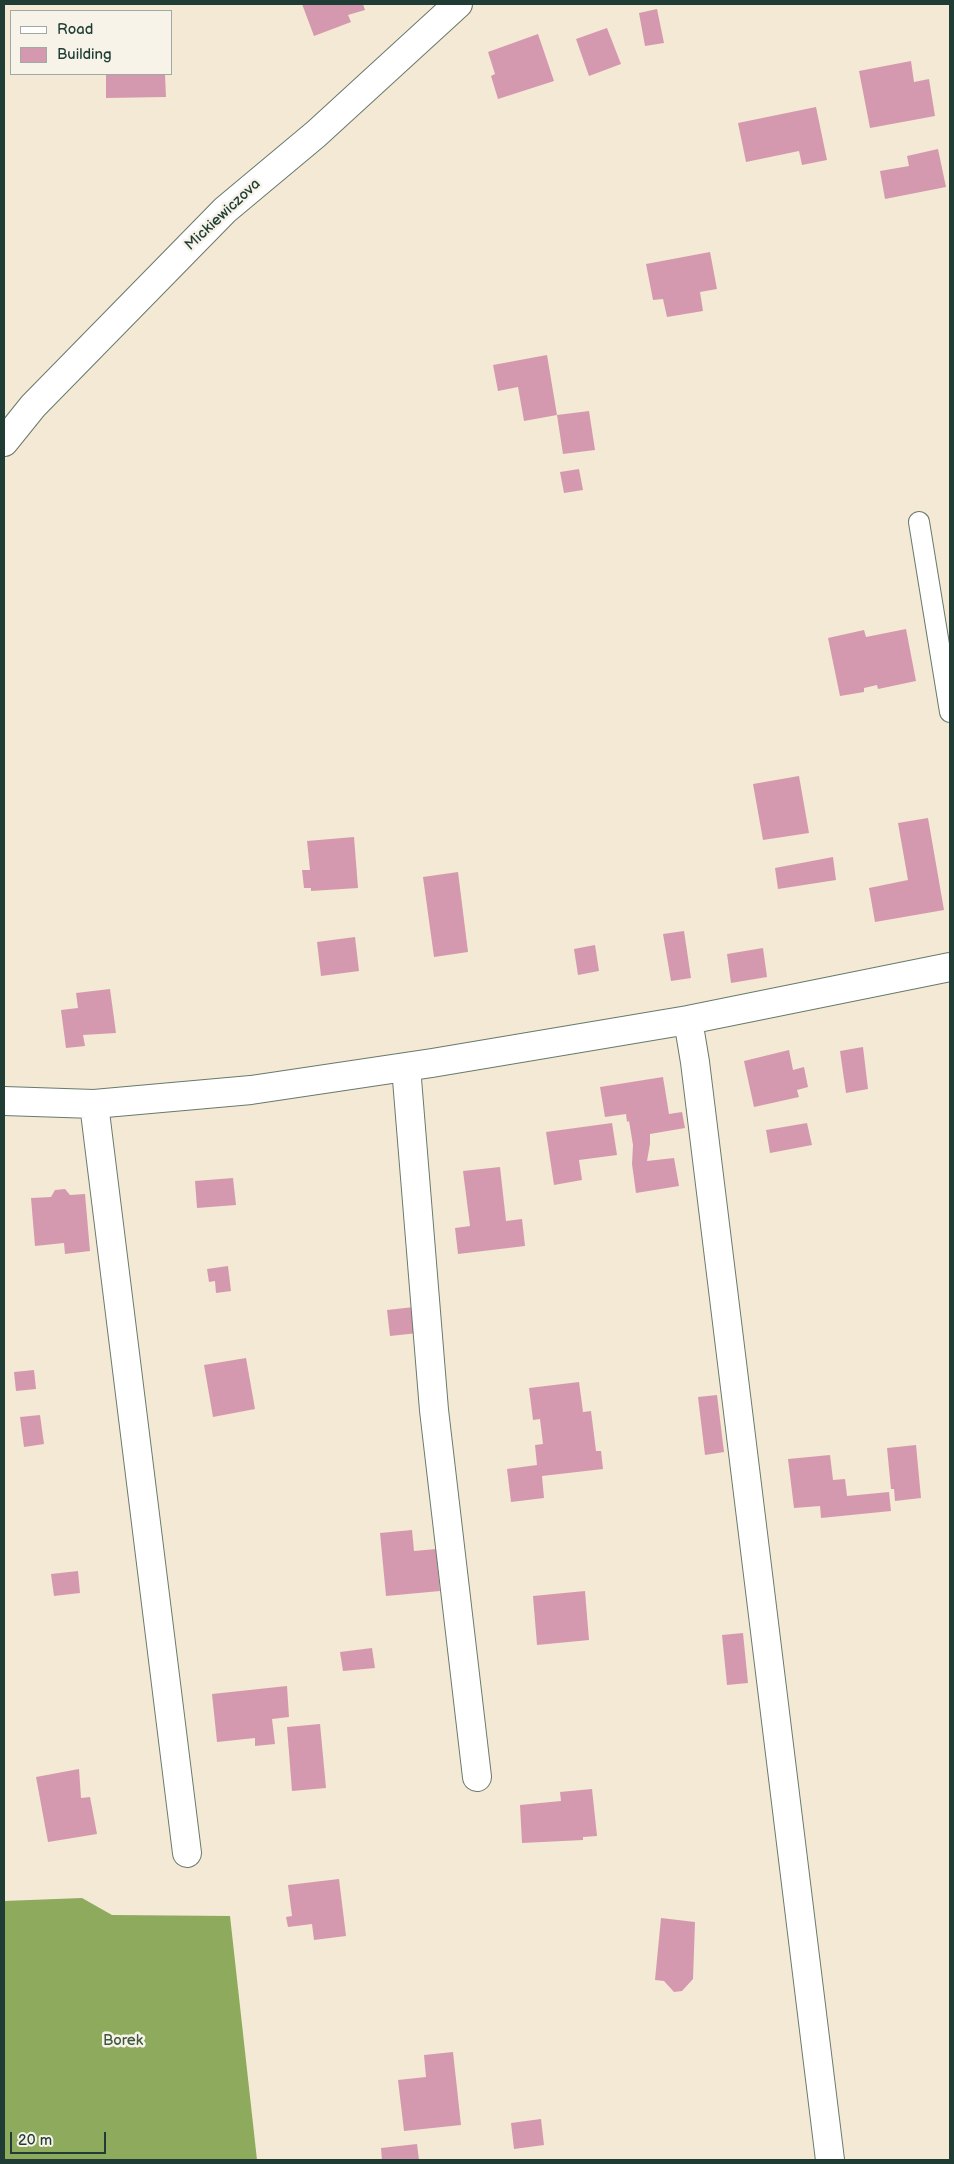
<!DOCTYPE html>
<style>
body{margin:0}
#map{position:relative;width:954px;height:2164px;overflow:hidden;background:#f3e9d4;font-family:"Balsamiq Sans",sans-serif}
canvas{display:block}
.frame{position:absolute;inset:0;border:5px solid #1f3d34;pointer-events:none}
.legend{position:absolute;left:10px;top:10px;width:162px;height:65px;box-sizing:border-box;background:#f7f3e8;border:1px solid #a1aaa0;margin:0;padding:6px 9px;list-style:none;font-size:15px;color:#1f3d34}
.legend li{display:flex;align-items:center;gap:10px;height:25px}
.legend b{width:25px;border:1px solid #a1aaa0}
.scale{position:absolute;left:10px;top:2132px;width:96px;height:22px;box-sizing:border-box;border:2px solid #1f3d34;border-top:0;padding-left:6px;font-size:15px;line-height:18px;white-space:nowrap;color:#1f3d34;-webkit-text-stroke:4px #f7f3e8;paint-order:stroke}
</style>
<div id="map">
<canvas width="954" height="2164"></canvas>
<div class="frame"></div>
<ul class="legend">
<li><b style="height:6px;background:#fff"></b>Road</li>
<li><b style="height:14px;background:#d599af"></b>Building</li>
</ul>
<div class="scale">20 m</div>
</div>
<script>
const ctx = document.querySelector('canvas').getContext('2d');
ctx.lineJoin = 'round';
function fill(path, color) { ctx.fillStyle = color; ctx.fill(path, 'evenodd'); }
function trace(path, color, width, dash) { ctx.strokeStyle = color; ctx.lineWidth = width; ctx.lineCap = dash ? 'butt' : 'round'; ctx.setLineDash(dash || []); ctx.stroke(path); }
function write(font, color, halo, rows, align = 'center') {
  ctx.font = font + ' "Balsamiq Sans",sans-serif'; ctx.lineWidth = 5; ctx.setLineDash([]); ctx.textBaseline = 'middle'; ctx.strokeStyle = halo; ctx.fillStyle = color; for (const [text, x, y, turn = 0] of rows) {
    ctx.save(); ctx.translate(x, y); ctx.rotate((+turn || 0) * Math.PI / 180); ctx.textAlign = isNaN(turn) ? turn : align; if (halo) ctx.strokeText(text, 0, 0); ctx.fillText(text, 0, 0); ctx.restore();
  }
}
fill(new Path2D(`
 M 82,1898 L 112,1915 L 230,1916 L 257,2160 L 4,2160 L 4,1901 Z`), '#8eaa5d');
fill(new Path2D(`
 M 302,4 L 363,4 L 365,10 L 348,15 L 351,22 L 314,36 Z
 M 657,9 L 664,43 L 645,46 L 639,13 Z
 M 607,28 L 621,64 L 589,76 L 576,39 Z
 M 538,34 L 554,81 L 498,99 L 491,76 L 495,74 L 488,52 Z
 M 911,61 L 914,82 L 929,79 L 935,116 L 870,128 L 859,71 Z
 M 106,74 L 165,74 L 166,97 L 106,98 Z
 M 816,107 L 827,160 L 802,165 L 799,151 L 746,162 L 738,123 Z
 M 938,149 L 946,187 L 885,199 L 880,171 L 909,166 L 907,156 Z
 M 710,252 L 717,289 L 700,292 L 703,311 L 667,317 L 663,299 L 653,300 L 646,264 Z
 M 547,355 L 557,415 L 524,421 L 518,387 L 498,391 L 493,365 Z
 M 589,411 L 595,450 L 563,454 L 557,415 Z
 M 579,469 L 583,490 L 564,493 L 560,472 Z
 M 906,629 L 916,681 L 878,689 L 877,685 L 864,688 L 864,692 L 840,696 L 828,638 L 864,630 L 866,637 Z
 M 799,776 L 809,833 L 763,840 L 753,784 Z
 M 928,818 L 944,910 L 875,922 L 869,888 L 908,880 L 898,823 Z
 M 354,837 L 358,888 L 311,891 L 311,888 L 304,888 L 302,870 L 310,870 L 307,841 Z
 M 833,857 L 836,880 L 778,889 L 775,868 Z
 M 458,872 L 468,952 L 434,957 L 423,877 Z
 M 684,931 L 691,978 L 671,981 L 663,934 Z
 M 355,937 L 359,971 L 321,976 L 317,942 Z
 M 595,945 L 599,971 L 578,975 L 574,949 Z
 M 763,948 L 767,977 L 731,983 L 727,954 Z
 M 110,989 L 116,1033 L 83,1035 L 85,1046 L 66,1048 L 61,1010 L 78,1008 L 76,993 Z
 M 863,1047 L 868,1089 L 846,1093 L 840,1051 Z
 M 789,1050 L 793,1070 L 804,1067 L 808,1087 L 797,1090 L 799,1097 L 754,1107 L 744,1061 Z
 M 663,1077 L 669,1114 L 682,1112 L 685,1128 L 650,1134 L 650,1144 L 647,1161 L 674,1158 L 679,1186 L 636,1193 L 632,1164 L 633,1145 L 629,1121 L 627,1122 L 626,1114 L 605,1117 L 600,1087 Z
 M 612,1123 L 617,1155 L 579,1160 L 582,1180 L 554,1185 L 546,1132 Z
 M 807,1123 L 812,1145 L 770,1153 L 766,1130 Z
 M 500,1167 L 506,1221 L 522,1219 L 525,1246 L 458,1254 L 455,1228 L 470,1226 L 463,1171 Z
 M 233,1178 L 236,1205 L 197,1208 L 195,1181 Z
 M 65,1189 L 70,1195 L 85,1194 L 90,1251 L 65,1254 L 64,1243 L 35,1246 L 31,1198 L 51,1197 L 55,1190 Z
 M 228,1266 L 231,1291 L 216,1293 L 215,1281 L 209,1282 L 207,1269 Z
 M 414,1307 L 418,1333 L 390,1336 L 387,1310 Z
 M 246,1358 L 255,1409 L 213,1417 L 204,1365 Z
 M 34,1370 L 36,1389 L 16,1391 L 14,1372 Z
 M 579,1382 L 583,1412 L 591,1411 L 596,1451 L 601,1451 L 603,1469 L 542,1476 L 544,1498 L 511,1502 L 507,1469 L 537,1465 L 535,1445 L 543,1444 L 540,1419 L 533,1420 L 529,1388 Z
 M 717,1395 L 724,1452 L 705,1455 L 698,1397 Z
 M 40,1415 L 44,1444 L 24,1447 L 20,1417 Z
 M 916,1445 L 921,1498 L 895,1501 L 894,1489 L 891,1489 L 887,1448 Z
 M 830,1455 L 833,1480 L 845,1479 L 847,1496 L 889,1492 L 891,1511 L 821,1518 L 820,1506 L 794,1508 L 788,1459 Z
 M 412,1530 L 414,1551 L 436,1549 L 440,1591 L 386,1596 L 380,1533 Z
 M 78,1571 L 80,1593 L 54,1596 L 51,1574 Z
 M 585,1591 L 589,1640 L 537,1645 L 533,1596 Z
 M 743,1633 L 748,1683 L 727,1685 L 722,1635 Z
 M 372,1648 L 375,1668 L 343,1671 L 340,1652 Z
 M 287,1686 L 289,1717 L 272,1719 L 275,1744 L 255,1746 L 255,1738 L 217,1742 L 212,1694 Z
 M 320,1724 L 326,1788 L 292,1791 L 287,1727 Z
 M 79,1769 L 81,1798 L 90,1797 L 97,1834 L 48,1842 L 36,1777 Z
 M 592,1789 L 597,1836 L 583,1837 L 583,1840 L 522,1843 L 520,1805 L 561,1801 L 560,1792 Z
 M 339,1879 L 346,1936 L 314,1940 L 312,1924 L 288,1927 L 286,1917 L 292,1916 L 288,1885 Z
 M 661,1918 L 695,1922 L 693,1979 L 682,1991 L 674,1992 L 664,1981 L 655,1980 Z
 M 453,2052 L 461,2125 L 404,2131 L 398,2080 L 426,2077 L 424,2055 Z
 M 541,2119 L 544,2145 L 514,2149 L 511,2123 Z
 M 417,2144 L 419,2160 L 382,2160 L 381,2148 Z`), '#d599af');
const lane = new Path2D(`
 M 919,522 L 950,712`);
const street = new Path2D(`
 M 4,442 L 33,406 L 225,210 L 316,134 L 458,4
 M 688,1020 L 695,1062 L 830,2160
 M 406,1067 L 434,1410 L 477,1777
 M 4,1101 L 94,1104 L 251,1090 L 432,1063 L 688,1020 L 950,967
 M 94,1104 L 187,1853`);
trace(lane, '#69796c', 22);
trace(street, '#69796c', 30);
trace(lane, '#fff', 20);
trace(street, '#fff', 28);
write('15px', '#1f3d34', '#f7f3e8', [
 ["Mickiewiczova",223,215,-43]
]);
write('15px', '#3d583f', '#f7f3e8', [
 ["Borek",123,2041]
]);
</script>
